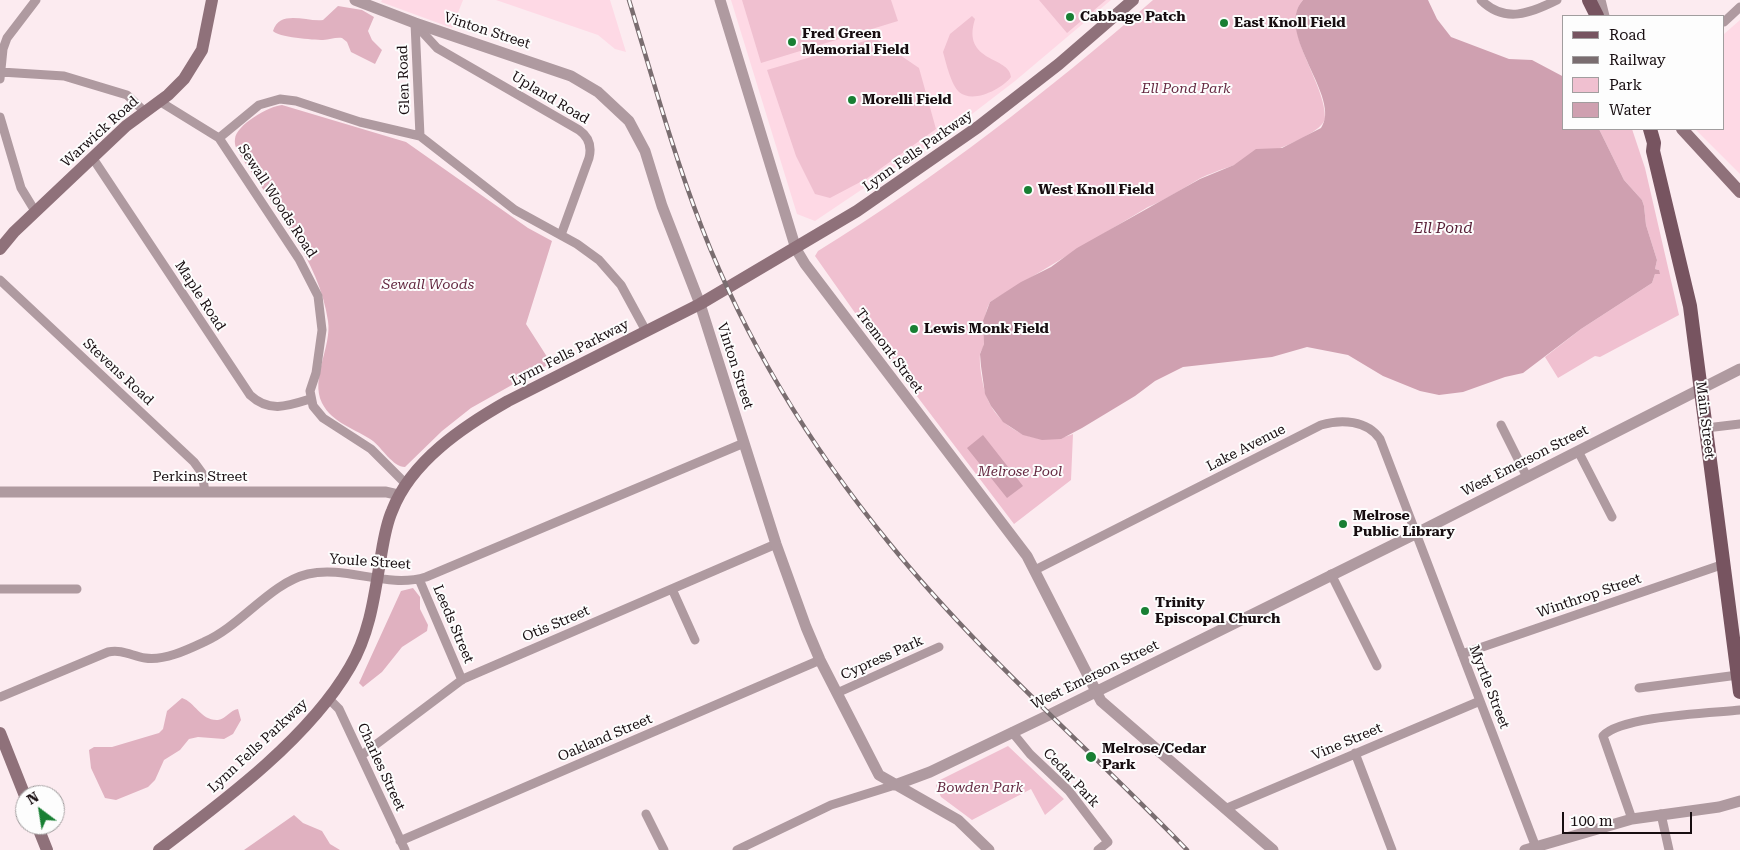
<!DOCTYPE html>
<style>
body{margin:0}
#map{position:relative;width:1740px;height:850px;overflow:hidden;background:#fcebf0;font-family:"Roboto Serif",serif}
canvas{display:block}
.legend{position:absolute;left:1562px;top:15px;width:162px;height:115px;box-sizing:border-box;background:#fdfdfd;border:1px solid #a19d9e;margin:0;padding:6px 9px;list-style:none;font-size:15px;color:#170d10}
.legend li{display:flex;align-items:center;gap:10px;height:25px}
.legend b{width:25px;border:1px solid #a19d9e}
.north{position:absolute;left:15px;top:785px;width:50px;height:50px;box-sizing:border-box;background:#fdfdfd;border:1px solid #a19d9e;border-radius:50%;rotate:329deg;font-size:14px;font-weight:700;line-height:20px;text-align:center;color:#170d10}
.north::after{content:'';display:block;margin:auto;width:18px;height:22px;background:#187f33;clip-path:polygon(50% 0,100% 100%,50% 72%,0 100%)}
.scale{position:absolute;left:1562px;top:812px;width:130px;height:22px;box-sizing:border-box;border:2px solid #170d10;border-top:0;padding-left:6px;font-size:15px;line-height:18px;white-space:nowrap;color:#170d10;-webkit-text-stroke:4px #fdfdfd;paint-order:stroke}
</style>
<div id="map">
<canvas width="1740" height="850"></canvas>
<ul class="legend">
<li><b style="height:6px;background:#775460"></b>Road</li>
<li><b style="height:6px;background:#7a6d70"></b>Railway</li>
<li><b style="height:14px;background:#f0c0d0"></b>Park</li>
<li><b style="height:14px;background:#cfa0b0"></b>Water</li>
</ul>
<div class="north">N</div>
<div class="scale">100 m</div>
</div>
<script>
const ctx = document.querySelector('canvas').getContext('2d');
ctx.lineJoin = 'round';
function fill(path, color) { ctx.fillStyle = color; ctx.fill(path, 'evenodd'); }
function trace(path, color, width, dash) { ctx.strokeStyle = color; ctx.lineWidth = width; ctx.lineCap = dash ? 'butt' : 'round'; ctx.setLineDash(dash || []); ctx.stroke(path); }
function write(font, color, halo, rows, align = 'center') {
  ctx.font = font + ' "Roboto Serif",serif'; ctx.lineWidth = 4; ctx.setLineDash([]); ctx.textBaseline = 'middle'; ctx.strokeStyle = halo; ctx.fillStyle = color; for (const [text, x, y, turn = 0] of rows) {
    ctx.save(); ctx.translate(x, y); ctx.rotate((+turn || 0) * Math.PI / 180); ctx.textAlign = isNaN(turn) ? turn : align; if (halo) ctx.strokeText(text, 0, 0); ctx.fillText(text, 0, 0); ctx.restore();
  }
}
fill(new Path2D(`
 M 382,0 L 463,0 L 452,28 L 381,2 Z
 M 496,0 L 610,0 L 626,52 L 615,49 L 598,35 Z
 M 731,0 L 1111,0 L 1015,81 L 959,124 L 815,221 L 797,214 Z
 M 1740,20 L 1740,174 L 1695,129 L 1724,129 L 1724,34 Z`), '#fed9e5');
fill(new Path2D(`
 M 742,0 L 891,0 L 898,21 L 761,63 Z
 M 1039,0 L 1106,0 L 1067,33 Z
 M 1153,0 L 1303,0 C 1278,28 1327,84 1325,119 C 1318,142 1223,166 1199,179 C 1182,189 1167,199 1148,207 L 990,302 C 983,316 984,328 984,343 C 984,348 981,350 980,354 C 979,365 982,381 985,392 C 996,429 1037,449 1073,434 L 1071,480 L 1014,524 L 872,337 L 815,256 L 818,251 C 938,177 1047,92 1153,0 Z
 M 972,16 L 975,19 C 961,63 1010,56 1011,77 C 1002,89 973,104 959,92 C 951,84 946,63 943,52 L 950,34 Z
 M 875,38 L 919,68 L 936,129 L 866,179 L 830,198 L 815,194 L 796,156 L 767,70 Z
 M 1599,129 L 1632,129 L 1645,168 L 1679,315 L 1600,357 L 1595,356 L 1558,378 L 1545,357 L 1581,329 L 1652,283 L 1655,274 L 1659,270 L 1655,269 L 1657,260 L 1646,225 L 1644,206 L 1642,200 L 1624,180 Z
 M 1008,746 L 1064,799 L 1045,815 L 1031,789 L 972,820 L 941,797 L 936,786 L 938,781 Z`), '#f0c0d0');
fill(new Path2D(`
 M 338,6 L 362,10 L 374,17 L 368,31 L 372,40 L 382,50 L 375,64 L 351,52 L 347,42 L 342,38 C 335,37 330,40 323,40 C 314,40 277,37 273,31 C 280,9 306,22 323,20 Z
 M 282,105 L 406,142 L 528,228 L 552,241 L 526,324 L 551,363 L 471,408 L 442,431 L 405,467 C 393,467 382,448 373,441 C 356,429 332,423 322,403 C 310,378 332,347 328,321 C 320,261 272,205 240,155 C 237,150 234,145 235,139 C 236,125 269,106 282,105 Z
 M 413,588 L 420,597 L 420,609 L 428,625 L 427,631 L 402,647 L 382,672 L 363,687 L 359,683 L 401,591 Z
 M 182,698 C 195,702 201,721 218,720 C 226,719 230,710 238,709 L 241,720 L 233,734 L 224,739 L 198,737 L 189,739 L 180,750 L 164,760 L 155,780 L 148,787 L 116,800 L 105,798 L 91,768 L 89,750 L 94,747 L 112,747 L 159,733 L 163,729 L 167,711 Z
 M 294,815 L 303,823 L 322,831 L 330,844 L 340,850 L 244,850 Z`), '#e0b1c0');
fill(new Path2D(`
 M 1303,0 L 1428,0 L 1437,19 L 1451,37 L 1509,59 L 1532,60 L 1564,77 L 1564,129 L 1599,129 L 1624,180 L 1642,200 L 1644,206 L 1646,225 L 1657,260 L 1655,269 L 1659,270 L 1660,274 L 1655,274 L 1652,283 L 1581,329 L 1523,373 L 1505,377 L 1463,392 L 1439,395 L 1420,391 L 1383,376 L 1348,355 L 1307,347 L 1272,357 L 1183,367 L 1155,381 L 1135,396 L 1082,428 L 1061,439 L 1042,440 L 1023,435 L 1003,422 L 991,406 L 985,394 L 981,366 L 980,354 L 984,344 L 983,321 L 990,302 L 1021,282 L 1051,267 L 1077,248 L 1200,179 L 1234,165 L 1256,149 L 1282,148 L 1321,128 C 1343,98 1273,33 1303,0 Z
 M 983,435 L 1023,486 L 1007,498 L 967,448 Z`), '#cfa0b0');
trace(new Path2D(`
 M 1481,0 C 1505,24 1531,13 1557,0
 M 1724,22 L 1740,7
 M 415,23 L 420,136
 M 415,24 L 437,48 L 579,130 C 589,137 592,146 589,158 L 561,235
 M 1,72 L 64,76 L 127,95 L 144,111
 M 0,79 L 3,49 L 7,38 L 36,0
 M 159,101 L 219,138
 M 0,117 L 21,188 L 35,211
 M 92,157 L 250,395 C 269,413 288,406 310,399
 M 0,280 L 194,462 L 202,473 L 205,492
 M 1501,425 L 1527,477
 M 1706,428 L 1740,424
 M 1578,451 L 1612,517
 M 406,484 L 371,449 L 323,418 L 313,406 L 310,391 L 316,373 L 322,330 L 318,296 L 299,259 L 219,138 L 259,105 L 280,99 L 296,101 L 360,122 L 420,136 L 515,210 L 577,244 L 599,260 L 621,285 L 646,331
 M 1035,570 L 1321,425 C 1341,419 1367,420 1380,439 L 1537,850
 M 1331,574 L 1377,666
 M 419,579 L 462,680
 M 0,589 L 77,589
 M 672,589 L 695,640
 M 1462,654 L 1724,564
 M 1639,688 L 1738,675
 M 837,693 L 939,647
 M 0,697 L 108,652 C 122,649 132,656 145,658 C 164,661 187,650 204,642 C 241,626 270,583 308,574 C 346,565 387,589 426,577 L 744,443
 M 328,698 L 339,709 L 405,850
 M 1012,732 L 1030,754 L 1069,791 L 1108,842 L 1098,850
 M 1355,753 L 1392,850
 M 362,755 L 463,679 L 776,544
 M 1225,809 L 1480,701
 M 646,814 L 664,850
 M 1661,814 L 1669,850
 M 1632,819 L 1603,736 C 1620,716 1712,713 1740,710
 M 400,841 L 820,660
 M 737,850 L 831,805 L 895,785`), '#af9aa0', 9);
trace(new Path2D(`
 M 355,0 L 415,23 L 571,76 L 598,92 L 629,121 L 645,151 L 662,206 L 700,304 L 776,544 L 806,627 L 820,660 L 879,775 L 958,820 L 989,850
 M 720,0 L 796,249 L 805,264 L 1027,556 L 1101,701 L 1273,850
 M 1600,0 L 1604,16
 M 0,492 L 386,492 L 399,495
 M 895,785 L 930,772 L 1051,714 L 1415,534 L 1740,369
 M 1525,850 L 1632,819 L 1719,807 L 1740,801`), '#af9aa0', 11);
trace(new Path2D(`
 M 1682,129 L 1740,192
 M 0,249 L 14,232 L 126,126 L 168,95 L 184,79 L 202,50 L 212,0
 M 0,733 L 25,796
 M 37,825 L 47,850
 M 159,850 C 224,801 309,738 350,667 C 369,635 374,599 380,562 C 383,545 385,527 392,511 C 411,461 464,426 508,401 L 700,304 L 857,211 L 978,127 L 1059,64 L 1133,0`), '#8f717a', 12);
trace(new Path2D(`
 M 1589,0 L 1597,16
 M 1650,129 L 1654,143 L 1653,151 L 1690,306 L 1740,692`), '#775460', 14);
const rail = new Path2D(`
 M 629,0 C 652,76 673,153 702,228 C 746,342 813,450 890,544 C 980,655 1089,748 1187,850`);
trace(rail, '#7a6d70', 4.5);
trace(rail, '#fdfdfd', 2.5, [8]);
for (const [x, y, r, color] of [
 [1070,17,5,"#187f33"],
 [1224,23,5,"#187f33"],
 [792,42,5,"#187f33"],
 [852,100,5,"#187f33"],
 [1028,190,5,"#187f33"],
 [914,329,5,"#187f33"],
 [1343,524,5,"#187f33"],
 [1145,611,5,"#187f33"],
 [1091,757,6,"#187f33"]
]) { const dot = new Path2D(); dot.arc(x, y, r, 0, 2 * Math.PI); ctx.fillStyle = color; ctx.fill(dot); trace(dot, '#fdfdfd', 2); }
write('bold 14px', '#170d10', '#fdfdfd', [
 ["Cabbage Patch",1080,17],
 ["East Knoll Field",1234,23],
 ["Fred Green",802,34],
 ["Memorial Field",802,50],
 ["Morelli Field",862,100],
 ["West Knoll Field",1038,190],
 ["Lewis Monk Field",924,329],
 ["Melrose",1353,516],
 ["Public Library",1353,532],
 ["Trinity",1155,603],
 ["Episcopal Church",1155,619],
 ["Melrose/Cedar",1102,749],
 ["Park",1102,765]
], 'left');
write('14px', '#170d10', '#fdfdfd', [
 ["Vinton Street",487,31,18],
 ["Glen Road",404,80,-92],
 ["Upland Road",550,98,31],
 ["Warwick Road",100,132,-42],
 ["Lynn Fells Parkway",918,151,-35],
 ["Sewall Woods Road",277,201,57],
 ["Maple Road",200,296,57],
 ["Tremont Street",889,351,53],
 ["Lynn Fells Parkway",570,353,-27],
 ["Vinton Street",735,366,72],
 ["Stevens Road",118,372,43],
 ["Main Street",1705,420,83],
 ["Lake Avenue",1246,448,-27],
 ["West Emerson Street",1525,461,-27],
 ["Perkins Street",200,477],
 ["Youle Street",370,562,4],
 ["Winthrop Street",1589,596,-19],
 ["Leeds Street",453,624,67],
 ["Otis Street",556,624,-23],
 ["Cypress Park",882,658,-24],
 ["West Emerson Street",1095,675,-26],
 ["Myrtle Street",1489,687,69],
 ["Oakland Street",605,738,-23],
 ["Vine Street",1347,742,-23],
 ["Lynn Fells Parkway",258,746,-43],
 ["Charles Street",381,767,65],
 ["Cedar Park",1071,778,47]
]);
write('italic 14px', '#652a42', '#fdfdfd', [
 ["Ell Pond Park",1186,89],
 ["Sewall Woods",428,285],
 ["Melrose Pool",1020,472],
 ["Bowden Park",980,788]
]);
write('italic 15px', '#561d35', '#fdfdfd', [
 ["Ell Pond",1443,229]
]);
</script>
